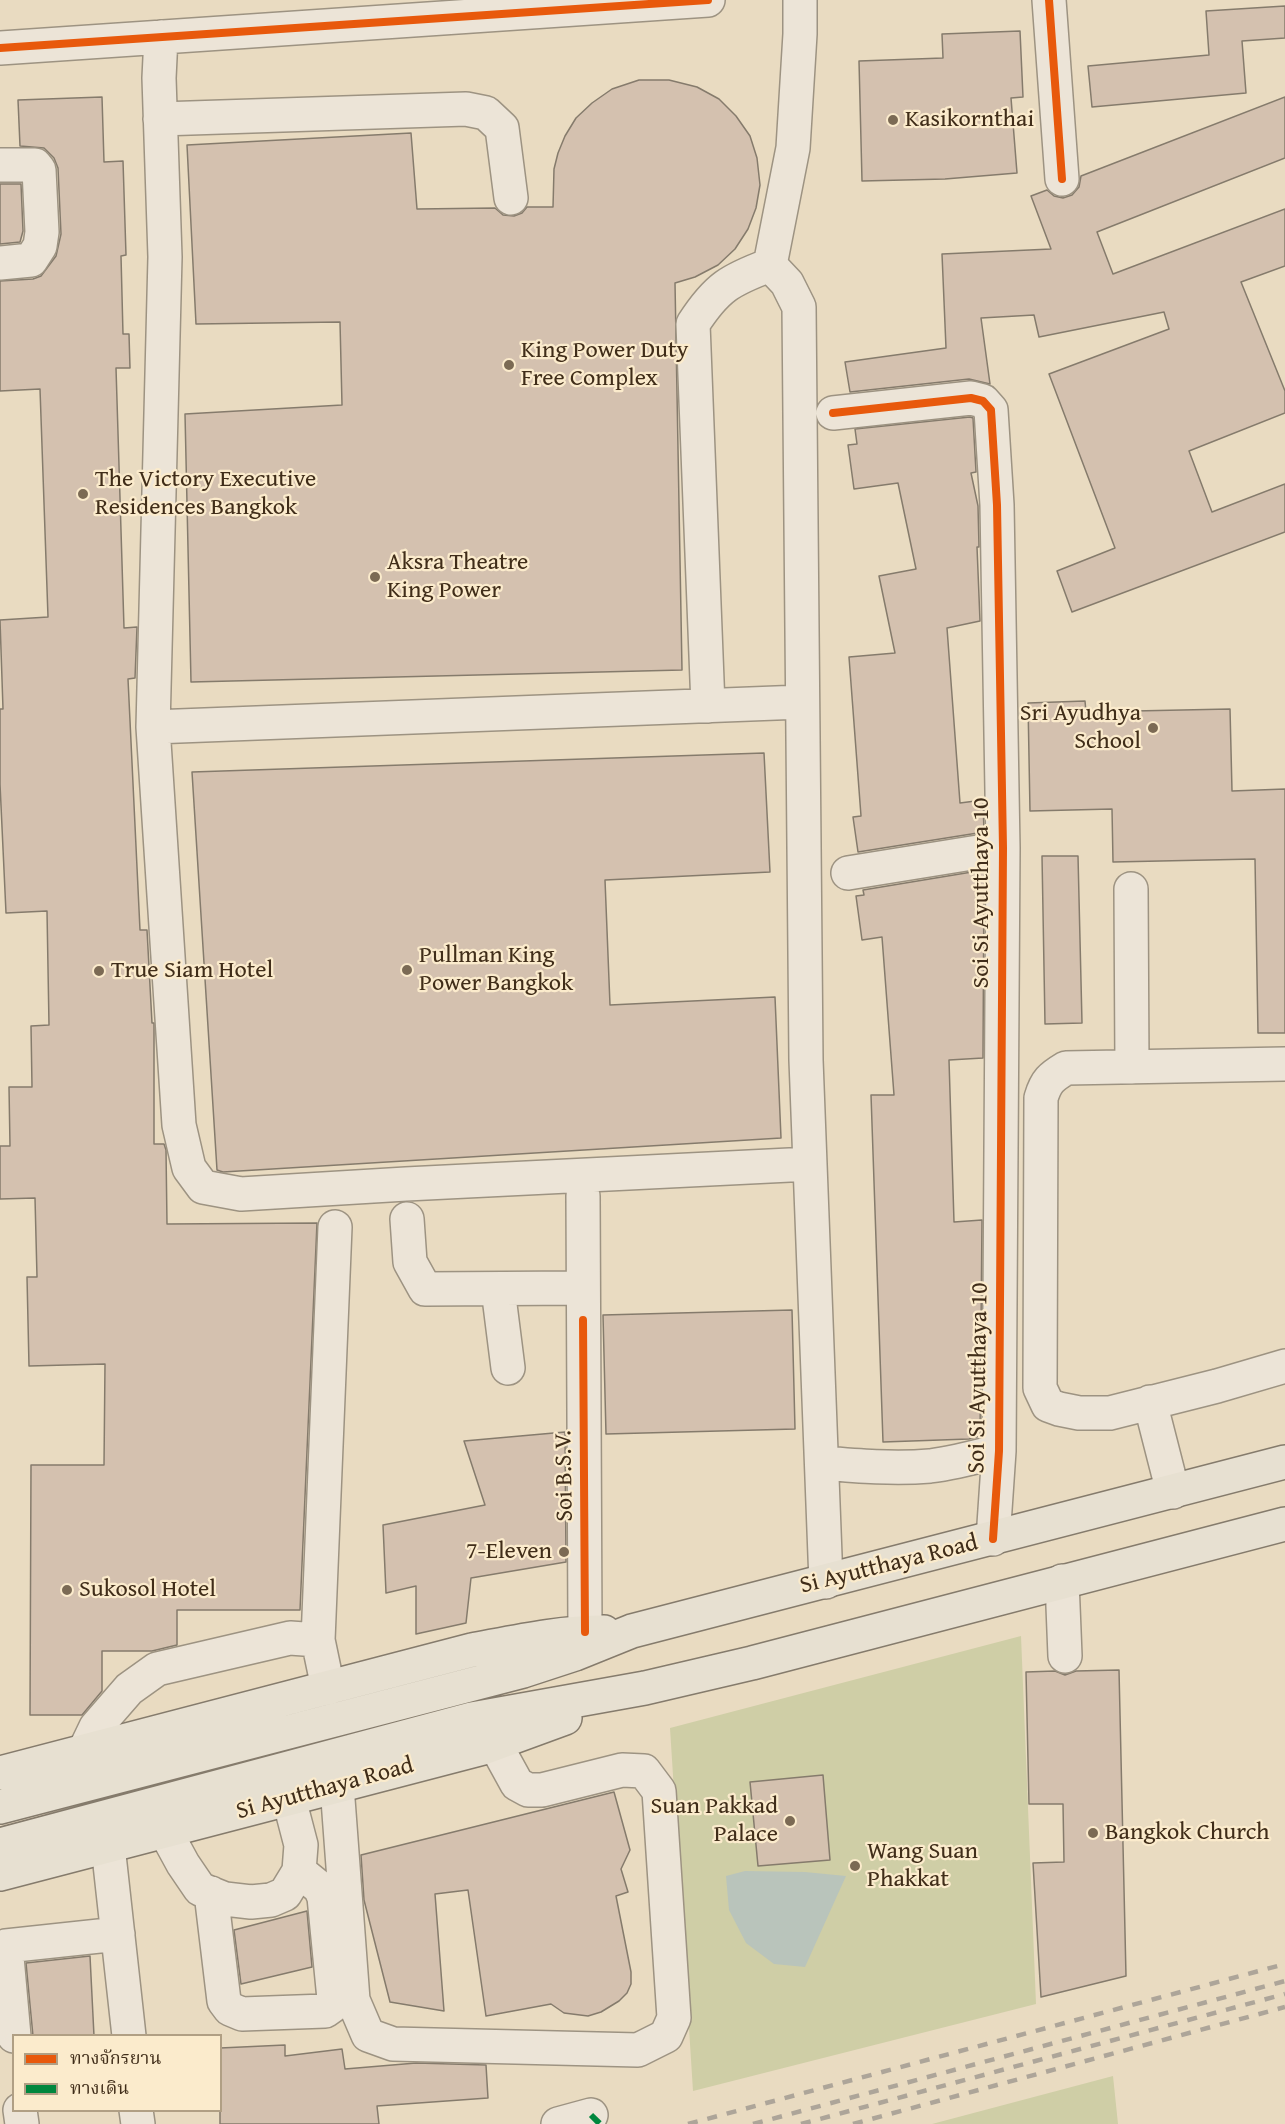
<!DOCTYPE html>
<meta charset="utf-8">
<style>
body{margin:0}
#map{position:relative;width:1285px;height:2124px;overflow:hidden;background:#e9dbc1;font-family:"Gentium Book Plus","Noto Serif Thai",serif}
canvas{display:block}
.legend{position:absolute;left:12px;top:2034px;width:210px;height:78px;box-sizing:border-box;background:#fbebcc;border:2px solid #b09f84;margin:0;padding:8px 10px;list-style:none;font-size:18px;color:#402d19}
.legend li{display:flex;align-items:center;gap:12px;height:30px}
.legend b{width:30px;border:2px solid #b09f84}
</style>
<div id="map">
<canvas width="1285" height="2124"></canvas>
<ul class="legend">
<li><b style="height:8px;background:#e8590c"></b>ทางจักรยาน</li>
<li><b style="height:8px;background:#00873e"></b>ทางเดิน</li>
</ul>
</div>
<script>
const ctx = document.querySelector('canvas').getContext('2d');
ctx.lineJoin = 'round';
function fill(path, color) { ctx.fillStyle = color; ctx.fill(path, 'evenodd'); }
function trace(path, color, width, dash) { ctx.strokeStyle = color; ctx.lineWidth = width; ctx.lineCap = dash ? 'butt' : 'round'; ctx.setLineDash(dash || []); ctx.stroke(path); }
function write(font, color, halo, rows, align = 'center') {
  ctx.font = font + ' "Gentium Book Plus",serif'; ctx.lineWidth = 4.5; ctx.setLineDash([]); ctx.textBaseline = 'middle'; ctx.strokeStyle = halo; ctx.fillStyle = color; for (const [text, x, y, turn = 0] of rows) {
    ctx.save(); ctx.translate(x, y); ctx.rotate((+turn || 0) * Math.PI / 180); ctx.textAlign = isNaN(turn) ? turn : align; if (halo) ctx.strokeText(text, 0, 0); ctx.fillText(text, 0, 0); ctx.restore();
  }
}
fill(new Path2D(`
 M 1021,1636 L 1036,2004 L 693,2091 L 670,1728 Z
 M 1113,2076 L 1118,2124 L 932,2124 Z`), '#cfcea6');
fill(new Path2D(`
 M 745,1871 L 805,1872 L 846,1876 L 805,1967 L 774,1964 L 746,1943 L 729,1910 L 726,1876 Z`), '#b9c4bb');
const building = new Path2D(`
 M 1285,6 L 1285,38 L 1242,41 L 1246,93 L 1092,107 L 1088,66 L 1209,55 L 1206,11 Z
 M 1020,31 L 1023,97 L 1011,98 L 1017,173 L 945,179 L 862,181 L 859,61 L 943,58 L 942,34 Z
 M 639,80 L 669,80 L 697,87 L 719,99 L 736,116 L 750,136 L 757,158 L 760,185 L 756,208 L 748,229 L 735,249 L 718,265 L 695,277 L 675,283 L 682,670 L 191,682 L 185,414 L 342,405 L 340,322 L 196,324 L 187,145 L 411,133 L 417,209 L 495,208 L 503,215 L 514,216 L 522,213 L 527,207 L 553,207 L 554,169 L 558,153 L 565,136 L 576,118 L 592,103 L 612,89 Z
 M 102,97 L 104,162 L 123,161 L 126,255 L 121,256 L 123,334 L 129,334 L 130,368 L 116,368 L 124,628 L 137,627 L 135,678 L 128,679 L 140,930 L 147,930 L 152,1023 L 154,1023 L 154,1144 L 164,1144 L 166,1150 L 167,1224 L 317,1223 L 300,1610 L 177,1610 L 177,1645 L 152,1651 L 102,1651 L 102,1691 L 82,1715 L 30,1715 L 31,1465 L 104,1465 L 105,1364 L 29,1366 L 27,1277 L 37,1277 L 35,1198 L 0,1199 L 0,1146 L 10,1146 L 9,1087 L 32,1087 L 31,1026 L 49,1025 L 47,911 L 6,913 L 0,784 L 0,709 L 3,709 L 0,620 L 48,617 L 40,389 L 0,391 L 0,281 L 33,279 L 41,276 L 56,256 L 61,234 L 58,168 L 54,158 L 44,148 L 20,146 L 18,100 Z
 M 1285,97 L 1285,158 L 1097,232 L 1113,274 L 1285,209 L 1285,266 L 1241,282 L 1285,391 L 1285,413 L 1189,451 L 1212,512 L 1285,484 L 1285,532 L 1072,612 L 1057,571 L 1115,548 L 1049,374 L 1169,329 L 1164,312 L 1039,337 L 1034,315 L 981,318 L 990,384 L 969,379 L 850,392 L 845,362 L 946,348 L 942,254 L 1051,249 L 1031,196 L 1047,190 L 1054,196 L 1063,198 L 1072,195 L 1079,187 L 1081,176 Z
 M 0,184 L 21,184 L 23,231 L 20,242 L 0,244 Z
 M 970,417 L 973,418 L 976,472 L 971,473 L 978,506 L 979,547 L 977,547 L 980,621 L 947,628 L 960,803 L 983,800 L 984,832 L 858,852 L 853,817 L 861,816 L 849,657 L 895,653 L 879,576 L 916,569 L 898,483 L 854,489 L 848,445 L 857,444 L 855,429 Z
 M 1085,701 L 1086,712 L 1230,709 L 1232,791 L 1285,789 L 1285,1033 L 1258,1033 L 1255,859 L 1113,862 L 1112,809 L 1030,811 L 1028,703 Z
 M 764,753 L 770,872 L 605,880 L 610,1005 L 775,997 L 781,1138 L 223,1172 L 217,1170 L 192,772 Z
 M 1042,856 L 1078,856 L 1082,1023 L 1045,1024 Z
 M 984,870 L 983,1058 L 949,1060 L 954,1222 L 982,1220 L 980,1436 L 969,1439 L 883,1442 L 871,1095 L 894,1095 L 882,937 L 862,940 L 856,896 L 864,895 L 863,890 Z
 M 792,1310 L 795,1429 L 606,1434 L 603,1315 Z
 M 565,1432 L 566,1562 L 471,1578 L 466,1623 L 416,1634 L 416,1586 L 386,1593 L 383,1525 L 485,1505 L 464,1441 Z
 M 1119,1670 L 1126,1976 L 1041,1997 L 1033,1863 L 1064,1862 L 1063,1804 L 1029,1804 L 1026,1672 L 1055,1671 L 1065,1675 L 1076,1671 Z
 M 823,1775 L 830,1860 L 758,1866 L 750,1782 Z
 M 614,1792 L 630,1850 L 621,1869 L 628,1892 L 616,1896 L 631,1972 L 631,1984 L 627,1993 L 619,2001 L 601,2012 L 588,2016 L 564,2013 L 551,2004 L 486,2016 L 468,1890 L 435,1894 L 444,2011 L 390,2002 L 364,1900 L 361,1855 Z
 M 307,1911 L 312,1967 L 241,1984 L 234,1930 Z
 M 90,1956 L 94,2036 L 33,2036 L 26,1963 Z
 M 285,2045 L 285,2056 L 342,2049 L 345,2069 L 416,2063 L 486,2065 L 488,2098 L 377,2106 L 379,2124 L 220,2124 L 220,2048 Z`);
fill(building, '#d4c1af');
trace(building, '#857b6c', 1.5);
const minor = new Path2D(`
 M 1049,0 L 1062,179
 M 161,37 L 159,78 L 165,257 L 153,727 L 179,1125 L 189,1168 L 203,1187 L 241,1194 L 406,1184 L 810,1164
 M 0,48 L 708,0
 M 160,119 L 466,109 L 486,113 L 502,128 L 511,198
 M 0,165 L 35,165 L 39,170 L 42,232 L 40,246 L 31,260 L 0,263
 M 770,265 L 787,283 L 799,307 L 806,1060 L 826,1582
 M 770,265 L 793,148 L 800,34 L 800,0
 M 833,413 L 971,398 L 983,401 L 991,410 L 997,505 L 1003,848 L 999,1451 L 993,1539
 M 708,706 L 693,324 C 717,287 730,280 770,265
 M 153,727 L 802,702
 M 848,873 L 1003,848
 M 1131,889 L 1132,1067
 M 1285,1064 L 1066,1068 C 1051,1077 1046,1081 1041,1098 L 1040,1388 L 1048,1405 L 1059,1409 L 1079,1413 L 1110,1413 L 1217,1386 L 1285,1366
 M 583,1196 L 585,1632
 M 407,1219 L 410,1262 L 425,1289 L 582,1288
 M 498,1289 L 508,1368
 M 1150,1402 L 1173,1492
 M 822,1463 C 858,1466 894,1469 930,1466 C 954,1463 976,1457 999,1451
 M 1062,1581 L 1065,1656
 M 318,1640 L 335,1227
 M 84,1752 L 96,1727 L 129,1689 L 157,1669 L 290,1638 L 318,1640 L 328,1688
 M 337,1786 L 353,2000 L 368,2035 L 393,2044 L 638,2050 L 666,2036 L 674,2018 L 659,1791 L 644,1771 L 622,1770 L 542,1790 L 528,1790 L 517,1784 L 495,1744
 M 165,1831 L 183,1864 L 200,1889 L 225,1899 L 251,1902 L 271,1900 L 285,1894 L 299,1871 L 301,1845 L 289,1799
 M 108,1846 L 129,2036
 M 211,1893 L 224,2001 L 230,2009 L 242,2014 L 325,2011 L 332,2006 L 334,1999 L 324,1897 L 320,1888 L 299,1871
 M 14,2036 L 6,1946 L 118,1934
 M 20,2110 L 22,2124
 M 136,2110 L 138,2124
 M 558,2124 L 591,2115`);
const major = new Path2D(`
 M 0,1773 L 472,1650 C 515,1642 559,1632 604,1632
 M 0,1807 L 523,1671 L 575,1654 L 632,1631 L 1285,1462
 M 0,1845 L 472,1719 L 645,1688 L 752,1663 L 1285,1524
 M 0,1874 L 483,1748 L 565,1718`);
trace(minor, '#9d9382', 36);
trace(major, '#857b6c', 36);
trace(minor, '#ece4d7', 33);
trace(major, '#e7e0d1', 33);
trace(new Path2D(`
 M 688,2124 L 1285,1964
 M 753,2124 L 1285,1981
 M 801,2124 L 1285,1994
 M 853,2124 L 1285,2007`), '#ada599', 4.5, [10, 10]);
trace(new Path2D(`
 M 591,2115 L 600,2124`), '#00873e', 6, [12, 6]);
trace(new Path2D(`
 M 1049,0 L 1062,179
 M 0,48 L 708,0
 M 833,413 L 971,398 L 983,401 L 991,410 L 997,505 L 1003,848 L 999,1451 L 993,1539
 M 583,1320 L 585,1632`), '#e8590c', 8);
for (const [x, y, r, color] of [
 [893,120,6,"#7b6a54"],
 [509,365,6,"#7b6a54"],
 [83,494,6,"#7b6a54"],
 [375,577,6,"#7b6a54"],
 [1153,728,6,"#7b6a54"],
 [407,970,6,"#7b6a54"],
 [99,971,6,"#7b6a54"],
 [564,1552,6,"#7b6a54"],
 [67,1590,6,"#7b6a54"],
 [790,1821,6,"#7b6a54"],
 [1093,1833,6,"#7b6a54"],
 [855,1866,6,"#7b6a54"]
]) { const dot = new Path2D(); dot.arc(x, y, r, 0, 2 * Math.PI); ctx.fillStyle = color; ctx.fill(dot); trace(dot, '#fbebcc', 2); }
write('24px', '#402d19', '#fbebcc', [
 ["Kasikornthai",905,120],
 ["King Power Duty",521,351],
 ["Free Complex",521,379],
 ["The Victory Executive",95,480],
 ["Residences Bangkok",95,508],
 ["Aksra Theatre",387,563],
 ["King Power",387,591],
 ["Sri Ayudhya",1141,714,"right"],
 ["School",1141,742,"right"],
 ["Pullman King",419,956],
 ["Power Bangkok",419,984],
 ["True Siam Hotel",111,971],
 ["7-Eleven",552,1552,"right"],
 ["Sukosol Hotel",79,1590],
 ["Suan Pakkad",778,1807,"right"],
 ["Palace",778,1835,"right"],
 ["Bangkok Church",1105,1833],
 ["Wang Suan",867,1852],
 ["Phakkat",867,1880]
], 'left');
write('24px', '#402d19', '#fbebcc', [
 ["Soi Si Ayutthaya 10",982,893,-90],
 ["Soi Si Ayutthaya 10",979,1378,-89],
 ["Soi B.S.V.",565,1476,-91],
 ["Si Ayutthaya Road",889,1565,-14],
 ["Si Ayutthaya Road",325,1789,-15]
]);
</script>
